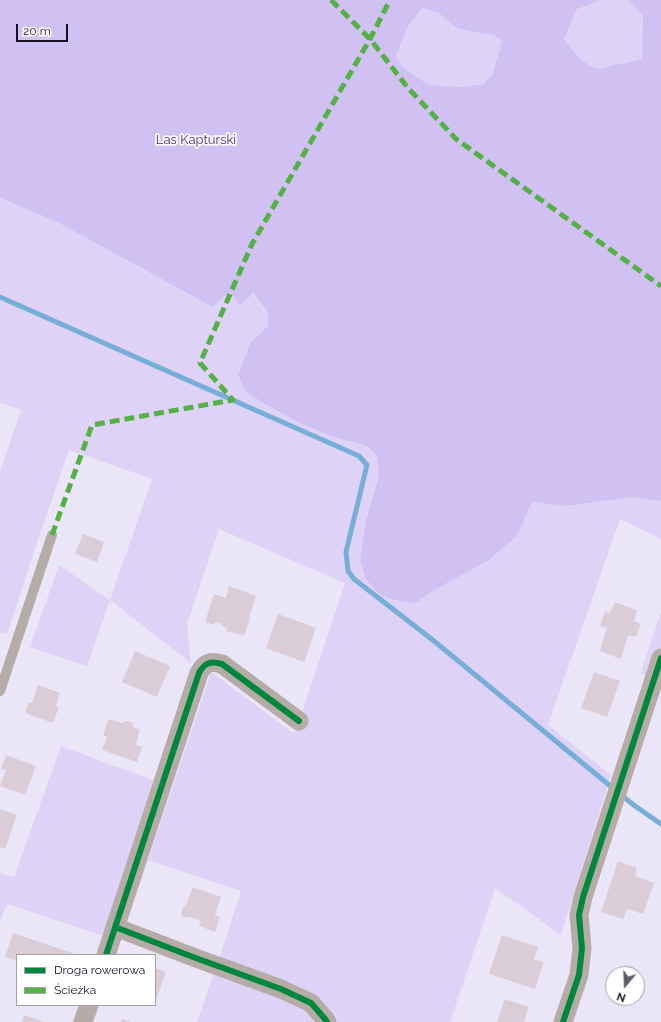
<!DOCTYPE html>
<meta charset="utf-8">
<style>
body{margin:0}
#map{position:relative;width:661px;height:1022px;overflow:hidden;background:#ebe6f7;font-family:Raleway,sans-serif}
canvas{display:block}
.legend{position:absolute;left:16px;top:954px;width:140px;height:52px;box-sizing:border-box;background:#fff;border:1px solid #a29fa7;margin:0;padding:5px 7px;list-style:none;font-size:12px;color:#171022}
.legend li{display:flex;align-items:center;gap:8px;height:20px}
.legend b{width:20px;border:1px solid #a29fa7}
.north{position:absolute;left:605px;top:966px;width:40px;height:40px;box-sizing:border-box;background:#fff;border:1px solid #a29fa7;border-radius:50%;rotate:199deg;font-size:11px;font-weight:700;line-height:16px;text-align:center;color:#171022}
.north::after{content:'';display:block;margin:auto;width:14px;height:18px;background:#615b6d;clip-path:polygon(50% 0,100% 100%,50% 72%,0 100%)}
.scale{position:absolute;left:16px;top:24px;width:52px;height:18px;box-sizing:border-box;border:2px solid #171022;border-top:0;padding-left:5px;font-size:12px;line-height:14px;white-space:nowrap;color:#171022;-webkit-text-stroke:3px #fff;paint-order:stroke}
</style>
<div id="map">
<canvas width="661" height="1022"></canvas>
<ul class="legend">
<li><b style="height:5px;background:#00873e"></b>Droga rowerowa</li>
<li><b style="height:5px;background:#55b145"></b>Ścieżka</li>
</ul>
<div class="north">N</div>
<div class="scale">20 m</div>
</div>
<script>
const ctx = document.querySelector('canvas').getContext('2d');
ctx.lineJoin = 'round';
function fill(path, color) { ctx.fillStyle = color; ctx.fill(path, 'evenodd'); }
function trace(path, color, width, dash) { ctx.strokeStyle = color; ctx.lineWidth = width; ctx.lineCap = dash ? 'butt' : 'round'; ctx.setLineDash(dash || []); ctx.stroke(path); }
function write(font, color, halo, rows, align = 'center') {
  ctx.font = font + ' Raleway,sans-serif'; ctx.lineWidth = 3.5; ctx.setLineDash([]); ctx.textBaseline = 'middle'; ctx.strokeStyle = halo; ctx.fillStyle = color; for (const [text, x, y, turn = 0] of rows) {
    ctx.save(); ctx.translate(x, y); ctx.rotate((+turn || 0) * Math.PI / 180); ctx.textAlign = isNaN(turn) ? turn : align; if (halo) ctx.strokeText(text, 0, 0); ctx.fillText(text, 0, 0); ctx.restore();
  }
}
fill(new Path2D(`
 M 602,0 L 628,0 L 643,16 L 642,59 L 597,69 L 581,60 L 564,39 L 577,9 Z
 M 422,8 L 440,14 L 456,28 L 475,32 L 494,35 L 502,41 L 492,75 L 484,84 L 460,87 L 429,85 L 402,67 L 396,56 L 407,28 Z
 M 0,198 L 55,221 L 211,307 L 230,293 L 239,306 L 252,293 L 268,314 L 268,326 L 250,343 L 238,375 L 245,391 L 334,437 L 367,446 L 377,456 L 379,476 L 366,520 L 360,560 L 372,587 L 382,595 L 394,600 L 416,603 L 434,590 L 488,561 L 517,536 L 532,502 L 567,506 L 632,497 L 661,501 L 661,539 L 620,519 L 548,725 L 611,775 L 561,935 L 495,888 L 450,1022 L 336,1022 L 219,959 L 241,891 L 148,860 L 211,672 L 293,733 L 303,723 L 303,709 L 345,583 L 219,529 L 187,624 L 191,663 L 110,600 L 87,666 L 30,647 L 59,565 L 110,600 L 152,479 L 69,450 L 36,546 L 7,634 L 0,632 L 0,472 L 21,410 L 0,403 Z
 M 661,613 L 661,681 L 640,674 Z
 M 61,746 L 155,781 L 106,937 L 7,904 L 0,922 L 0,873 L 14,877 Z
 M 214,973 L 294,1000 L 319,1022 L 197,1022 Z`), '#ded3f7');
fill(new Path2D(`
 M 0,0 L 602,0 L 577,9 L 564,39 L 581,60 L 597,69 L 642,59 L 643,16 L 628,0 L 661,0 L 661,501 L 632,497 L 567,506 L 532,502 L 517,536 L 488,561 L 434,590 L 416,603 L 394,600 L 381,595 L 372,587 L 365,577 L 360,560 L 366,520 L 379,476 L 377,456 L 367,446 L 334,437 L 302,424 L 265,404 L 245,391 L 238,375 L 250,343 L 268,326 L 268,313 L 253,293 L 239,306 L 230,292 L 212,307 L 55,221 L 0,198 ZM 422,8 L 440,14 L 456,28 L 475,32 L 494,35 L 502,41 L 492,75 L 484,84 L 460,87 L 429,85 L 402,67 L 396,56 L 407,28 Z`), '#d1c0f2');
trace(new Path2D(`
 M 0,297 L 359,456 L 367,465 L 346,552 L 348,571 L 354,579 L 434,641 L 614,789
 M 620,794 L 635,806 L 661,824`), '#76aed8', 5);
fill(new Path2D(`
 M 83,534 L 104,542 L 97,562 L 75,554 Z
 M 229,586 L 256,596 L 249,618 L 250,619 L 244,636 L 226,631 L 227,628 L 222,626 L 222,624 L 215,622 L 214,625 L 205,622 L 214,594 L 226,598 Z
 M 615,602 L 637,610 L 634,621 L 641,624 L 636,637 L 628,635 L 621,659 L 600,651 L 607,628 L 600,626 L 605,612 L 610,613 Z
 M 278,614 L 316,628 L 304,662 L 266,648 Z
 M 135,651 L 170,666 L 157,697 L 122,682 Z
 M 594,672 L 620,681 L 607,717 L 581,708 Z
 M 38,685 L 60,693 L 56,706 L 59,707 L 53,723 L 25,713 L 29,702 L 32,703 Z
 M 109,719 L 122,723 L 127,721 L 132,722 L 134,728 L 140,729 L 136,745 L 142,747 L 137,762 L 102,750 L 107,737 L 103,735 Z
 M 6,755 L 36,766 L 25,795 L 0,786 L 6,770 L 1,769 Z
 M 0,809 L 17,815 L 5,849 L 0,847 Z
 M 618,861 L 637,868 L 635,876 L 654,883 L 643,914 L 627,909 L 623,919 L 601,912 Z
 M 193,887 L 221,897 L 215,915 L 220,917 L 215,932 L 199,926 L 201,921 L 190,917 L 187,918 L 183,917 L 181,913 L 183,908 L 185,907 Z
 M 13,933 L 78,955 L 17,955 L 17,961 L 5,957 Z
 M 502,935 L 538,947 L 534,959 L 544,962 L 535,989 L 489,974 Z
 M 155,968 L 166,972 L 155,1003 Z
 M 505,999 L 529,1007 L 524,1022 L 497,1022 Z
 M 24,1015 L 45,1022 L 22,1022 Z
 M 122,1019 L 131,1022 L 121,1022 Z`), '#dacdd8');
trace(new Path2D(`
 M 0,691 L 52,535`), '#b6aca7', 10);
trace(new Path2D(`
 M 115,927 L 193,957 L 281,989 L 311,1003 L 325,1019 L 327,1022
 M 106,955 L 199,673 C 205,662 211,661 222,664 L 299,721
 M 83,1022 L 89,1005
 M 563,1022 L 579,975 L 582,948 L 579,915 L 583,897 L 661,658`), '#b6aca7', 19);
trace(new Path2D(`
 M 331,0 L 370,39 L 408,88 L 456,139 L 661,286
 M 52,535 L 92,425 L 233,400 L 200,363 L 252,244 L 370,39 L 390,0`), '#55b145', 5, [10, 5]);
trace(new Path2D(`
 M 115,927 L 193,957 L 281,989 L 311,1003 L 325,1019 L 327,1022
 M 106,955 L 199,673 C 205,662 211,661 222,664 L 299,721
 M 563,1022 L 579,975 L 582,948 L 579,915 L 583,897 L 661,658`), '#00873e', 6);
write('13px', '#471e76', '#fff', [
 ["Las Kapturski",196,140]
]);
</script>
